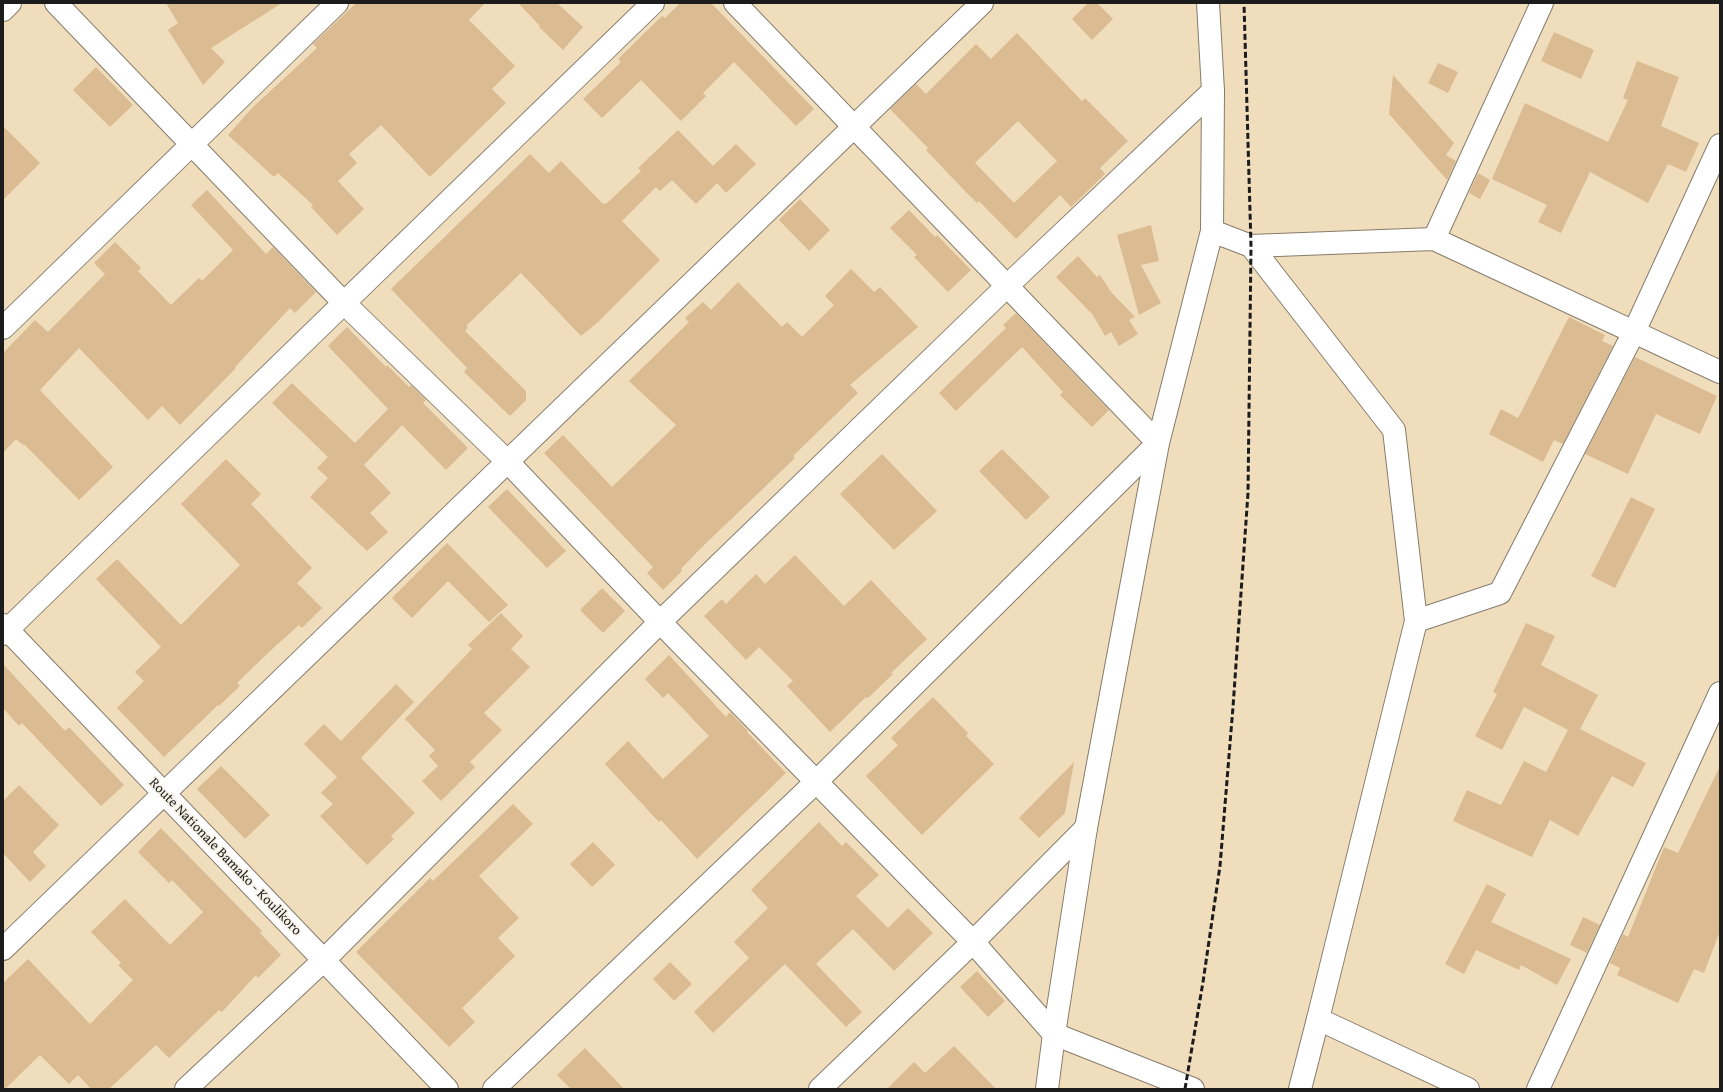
<!DOCTYPE html>
<style>
body{margin:0}
#map{position:relative;width:1723px;height:1092px;overflow:hidden;background:#f0ddbc;font-family:"Gentium Book Plus",serif}
canvas{display:block}
.frame{position:absolute;inset:0;border:4px solid #1c1c1c;pointer-events:none}
</style>
<div id="map">
<canvas width="1723" height="1092"></canvas>
<div class="frame"></div>
</div>
<script>
const ctx = document.querySelector('canvas').getContext('2d');
ctx.lineJoin = 'round';
function fill(path, color) { ctx.fillStyle = color; ctx.fill(path, 'evenodd'); }
function trace(path, color, width, dash) { ctx.strokeStyle = color; ctx.lineWidth = width; ctx.lineCap = dash ? 'butt' : 'round'; ctx.setLineDash(dash || []); ctx.stroke(path); }
function write(font, color, halo, rows, align = 'center') {
  ctx.font = font + ' "Gentium Book Plus",serif'; ctx.lineWidth = 3.5; ctx.setLineDash([]); ctx.textBaseline = 'middle'; ctx.strokeStyle = halo; ctx.fillStyle = color; for (const [text, x, y, turn = 0] of rows) {
    ctx.save(); ctx.translate(x, y); ctx.rotate((+turn || 0) * Math.PI / 180); ctx.textAlign = isNaN(turn) ? turn : align; if (halo) ctx.strokeText(text, 0, 0); ctx.fillText(text, 0, 0); ctx.restore();
  }
}
fill(new Path2D(`
 M 166,3 L 282,3 L 211,48 L 225,62 L 203,85 L 168,30 L 178,23 Z
 M 356,3 L 485,3 L 469,20 L 515,66 L 492,89 L 506,103 L 430,177 L 381,125 L 349,154 L 357,163 L 338,181 L 364,209 L 337,235 L 311,207 L 313,205 L 278,173 L 274,177 L 228,135 L 252,108 L 317,48 L 313,44 Z
 M 518,3 L 557,3 L 583,27 L 563,50 L 539,27 L 540,26 Z
 M 680,3 L 711,3 L 814,109 L 796,126 L 734,62 L 703,93 L 706,96 L 681,121 L 641,80 L 602,118 L 583,99 L 621,62 L 618,59 L 662,16 L 665,18 Z
 M 1088,3 L 1097,3 L 1113,19 L 1092,40 L 1072,19 Z
 M 1554,32 L 1594,50 L 1581,79 L 1541,61 Z
 M 1017,33 L 1082,101 L 1085,98 L 1128,141 L 1100,168 L 1105,174 L 1071,207 L 1060,195 L 1016,239 L 979,201 L 977,203 L 962,188 L 926,150 L 928,148 L 890,109 L 916,84 L 926,94 L 976,44 L 991,59 ZM 1018,121 L 1057,161 L 1014,203 L 975,163 Z
 M 1637,61 L 1679,77 L 1661,126 L 1699,143 L 1686,172 L 1668,164 L 1648,203 L 1590,172 L 1561,233 L 1538,222 L 1547,205 L 1492,179 L 1525,103 L 1608,142 L 1628,100 L 1623,98 Z
 M 1438,63 L 1458,72 L 1448,93 L 1428,83 Z
 M 96,67 L 133,105 L 110,127 L 73,90 Z
 M 1393,75 L 1454,143 L 1446,155 L 1456,161 L 1447,180 L 1389,114 Z
 M 3,126 L 40,163 L 3,200 Z
 M 678,130 L 713,166 L 736,144 L 756,164 L 726,193 L 717,183 L 696,204 L 672,180 L 660,191 L 656,187 L 622,221 L 660,260 L 598,322 L 581,336 L 521,273 L 466,326 L 468,327 L 465,331 L 526,391 L 526,400 L 510,416 L 464,372 L 467,368 L 391,289 L 530,154 L 549,173 L 561,161 L 603,204 L 605,203 L 606,204 L 641,171 L 638,168 Z
 M 1478,173 L 1490,180 L 1480,199 L 1469,193 Z
 M 207,190 L 266,254 L 273,247 L 316,292 L 295,313 L 290,308 L 235,367 L 236,368 L 180,425 L 162,406 L 148,420 L 79,348 L 40,390 L 113,467 L 79,500 L 24,444 L 23,445 L 16,439 L 3,453 L 3,353 L 35,320 L 48,332 L 105,274 L 94,263 L 115,242 L 141,268 L 138,271 L 171,305 L 199,278 L 202,281 L 233,250 L 191,205 Z
 M 800,199 L 830,230 L 809,251 L 779,220 Z
 M 909,210 L 935,237 L 937,235 L 971,270 L 948,292 L 914,257 L 917,255 L 890,228 Z
 M 1151,225 L 1159,261 L 1141,265 L 1161,303 L 1139,315 L 1117,235 Z
 M 1078,256 L 1097,277 L 1100,275 L 1111,292 L 1135,317 L 1129,320 L 1138,334 L 1119,346 L 1111,332 L 1105,336 L 1093,315 L 1056,277 Z
 M 851,269 L 874,292 L 880,287 L 918,327 L 850,385 L 858,393 L 793,456 L 795,458 L 700,549 L 681,569 L 682,571 L 663,590 L 647,573 L 653,567 L 544,453 L 563,435 L 612,487 L 676,425 L 629,381 L 689,322 L 685,318 L 703,302 L 711,310 L 738,282 L 782,327 L 787,322 L 802,337 L 834,305 L 825,296 Z
 M 1016,313 L 1109,410 L 1092,427 L 1060,395 L 1063,392 L 1022,347 L 956,411 L 939,393 L 1006,328 L 1003,325 Z
 M 1569,317 L 1605,335 L 1602,341 L 1613,346 L 1563,444 L 1554,440 L 1543,462 L 1489,434 L 1501,409 L 1518,418 Z
 M 347,327 L 386,367 L 387,365 L 409,387 L 411,385 L 426,400 L 423,403 L 468,448 L 446,470 L 402,425 L 364,465 L 391,493 L 370,513 L 388,532 L 367,551 L 310,497 L 328,478 L 317,468 L 328,457 L 272,403 L 292,383 L 355,443 L 388,409 L 328,346 Z
 M 1635,357 L 1717,396 L 1700,434 L 1656,414 L 1628,474 L 1585,454 Z
 M 1002,449 L 1050,497 L 1026,520 L 979,471 Z
 M 882,454 L 937,511 L 894,550 L 840,494 Z
 M 226,459 L 261,494 L 251,504 L 312,568 L 297,583 L 322,608 L 302,628 L 299,625 L 270,651 L 237,683 L 240,686 L 219,706 L 218,705 L 164,757 L 117,708 L 144,681 L 135,672 L 161,647 L 96,579 L 117,559 L 181,625 L 240,565 L 181,504 Z
 M 507,489 L 566,551 L 547,568 L 488,507 Z
 M 1631,497 L 1655,509 L 1615,588 L 1591,576 Z
 M 447,543 L 508,605 L 489,622 L 448,581 L 412,618 L 392,598 Z
 M 795,555 L 844,606 L 871,580 L 927,639 L 891,673 L 893,674 L 868,698 L 866,697 L 830,732 L 787,686 L 793,681 L 759,647 L 746,660 L 704,616 L 722,599 L 726,604 L 756,574 L 765,584 Z
 M 602,588 L 625,611 L 603,633 L 580,610 Z
 M 501,613 L 523,636 L 511,649 L 530,667 L 484,713 L 502,730 L 470,762 L 475,767 L 441,801 L 422,781 L 438,766 L 429,756 L 435,750 L 405,719 L 472,649 L 468,645 Z
 M 1526,623 L 1555,636 L 1541,665 L 1598,695 L 1580,729 L 1646,763 L 1633,787 L 1612,776 L 1578,836 L 1550,820 L 1532,857 L 1453,821 L 1467,790 L 1501,805 L 1524,761 L 1546,772 L 1568,730 L 1524,707 L 1502,750 L 1475,736 L 1497,694 L 1493,692 Z
 M 669,655 L 726,717 L 730,712 L 748,731 L 747,732 L 786,773 L 697,859 L 661,820 L 659,822 L 605,764 L 628,741 L 663,779 L 709,736 L 668,693 L 663,698 L 645,679 Z
 M 3,664 L 65,731 L 69,727 L 124,785 L 101,806 L 22,723 L 19,726 L 3,708 Z
 M 396,684 L 414,702 L 361,758 L 415,813 L 391,836 L 394,839 L 367,865 L 320,816 L 333,804 L 321,793 L 337,777 L 304,744 L 324,724 L 341,741 Z
 M 933,697 L 968,733 L 966,736 L 994,764 L 922,835 L 866,776 L 898,745 L 891,738 Z
 M 1074,762 L 1065,813 L 1039,838 L 1019,818 Z
 M 221,766 L 270,815 L 245,839 L 197,789 Z
 M 1720,766 L 1720,931 L 1704,973 L 1694,969 L 1678,1003 L 1617,975 L 1620,968 L 1610,963 L 1623,934 L 1628,937 L 1664,847 L 1678,853 Z
 M 19,785 L 59,825 L 33,852 L 46,866 L 30,882 L 3,853 L 3,801 Z
 M 513,804 L 533,824 L 479,876 L 519,918 L 498,938 L 515,956 L 462,1008 L 475,1022 L 449,1047 L 356,952 L 430,878 L 433,881 Z
 M 819,822 L 842,846 L 846,842 L 879,875 L 856,896 L 888,928 L 908,908 L 933,933 L 894,971 L 853,929 L 816,964 L 862,1012 L 846,1027 L 785,964 L 713,1033 L 694,1012 L 749,958 L 734,942 L 768,908 L 751,890 Z
 M 161,828 L 262,931 L 260,933 L 281,955 L 258,978 L 256,975 L 222,1012 L 219,1010 L 169,1058 L 156,1045 L 109,1089 L 91,1089 L 78,1075 L 69,1084 L 40,1055 L 5,1089 L 3,1089 L 3,983 L 28,959 L 90,1024 L 133,980 L 118,965 L 121,963 L 91,932 L 125,899 L 170,945 L 203,912 L 172,880 L 169,883 L 138,852 Z
 M 593,842 L 615,865 L 592,887 L 570,864 Z
 M 1487,884 L 1506,894 L 1491,922 L 1571,959 L 1557,985 L 1521,965 L 1519,970 L 1476,950 L 1464,974 L 1445,964 Z
 M 1583,917 L 1600,925 L 1587,953 L 1570,945 Z
 M 670,962 L 692,984 L 674,1001 L 653,979 Z
 M 977,971 L 1005,1001 L 988,1017 L 960,987 Z
 M 954,1046 L 996,1089 L 887,1089 L 914,1062 L 925,1073 Z
 M 585,1048 L 624,1089 L 571,1089 L 557,1075 Z`), '#dabb92');
const street = new Path2D(`
 M 56,3 L 344,303 L 508,462 L 660,622 L 973,942 L 1054,1034 L 1193,1089
 M 3,10 L 10,3
 M 1434,239 L 1542,3
 M 3,328 L 337,3
 M 1416,621 L 1500,593 L 1634,332 L 1720,145
 M 3,625 L 447,1089
 M 3,634 L 653,3
 M 3,949 L 982,3
 M 186,1089 L 324,960 L 660,622 L 1007,286 L 1213,91
 M 494,1089 L 817,781 L 1158,443 L 735,3
 M 820,1089 L 973,942 L 1086,828
 M 1300,1089 L 1318,1019
 M 1538,1089 L 1720,693`);
const secondary = new Path2D(`
 M 1212,231 L 1251,246 L 1434,239 L 1720,372
 M 1251,246 L 1394,430 L 1416,621 L 1318,1019 L 1468,1089
 M 1047,1089 L 1054,1034 L 1086,828 L 1158,443 L 1212,231 L 1213,91 L 1208,3`);
trace(street, '#867c6c', 24);
trace(secondary, '#867c6c', 24);
trace(street, '#fff', 22);
trace(secondary, '#fff', 22);
trace(new Path2D(`
 M 1185,1089 L 1203,982 L 1220,866 L 1233,707 L 1248,493 L 1251,246 L 1244,3`), '#1c1c1c', 3, [6, 3]);
write('14px', '#1c1c1c', '#f7f3e8', [
 ["Route Nationale Bamako - Koulikoro",225,857,46]
]);
</script>
